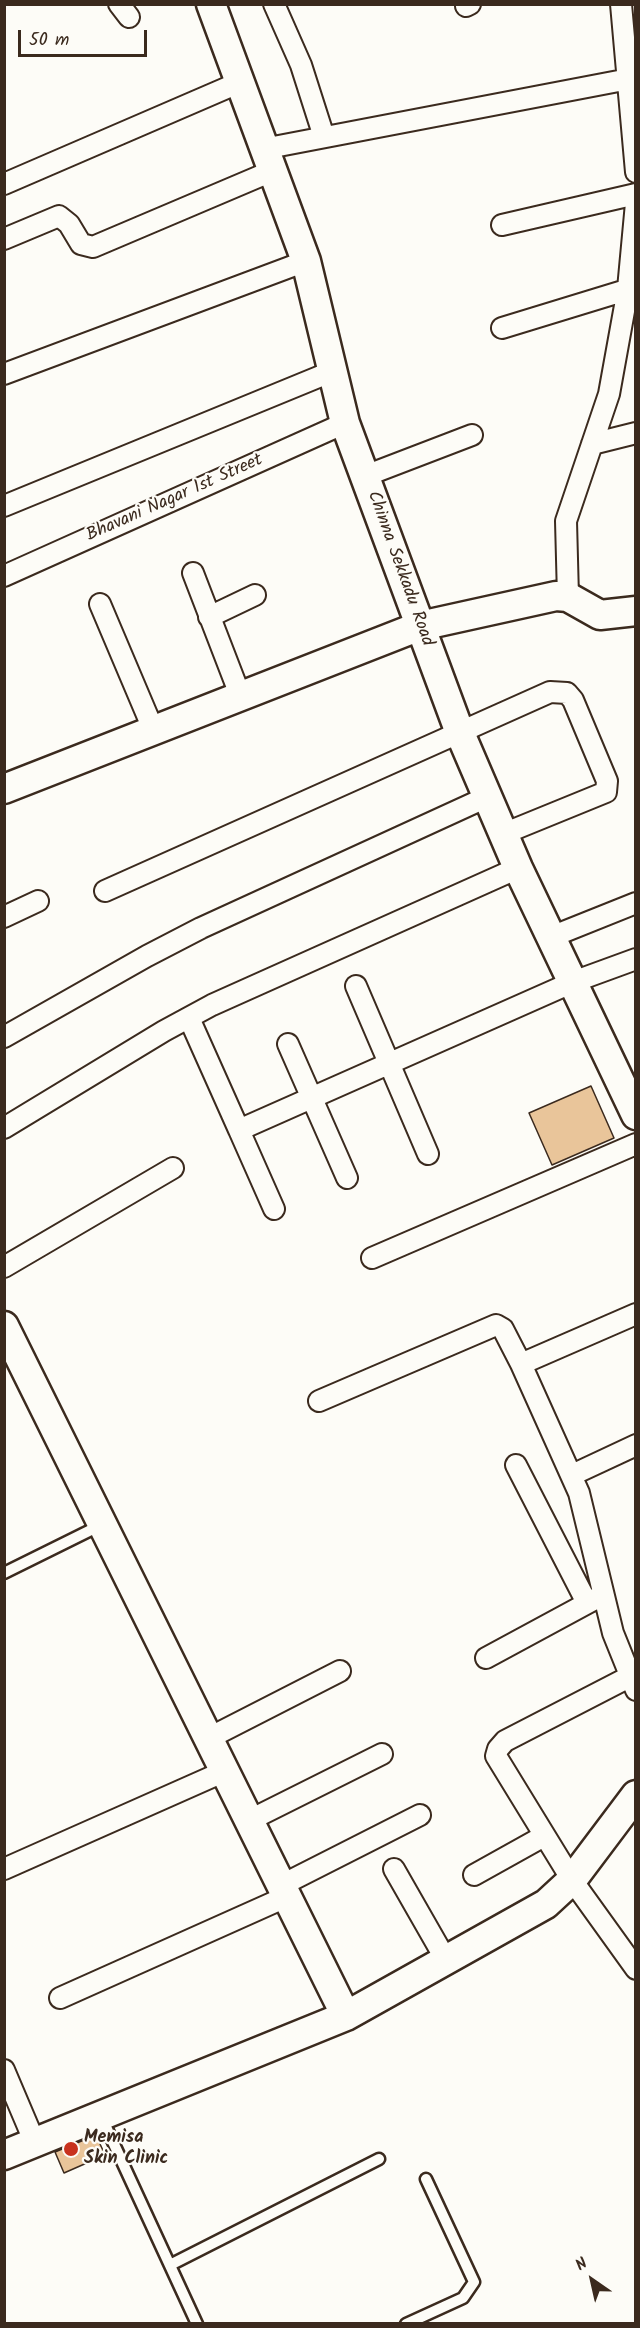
<!DOCTYPE html>
<style>
body{margin:0}
#map{position:relative;width:640px;height:2328px;overflow:hidden;background:#fdfcf7;font-family:Kalam,sans-serif}
canvas{display:block}
.frame{position:absolute;inset:0;border:6px solid #3b2a1e;pointer-events:none}
.north{position:absolute;left:562px;top:2250px;width:60px;height:60px;-webkit-text-stroke:4px #fdfcf7;paint-order:stroke;rotate:326deg;font-size:16px;font-weight:700;line-height:24px;text-align:center;color:#3b2a1e}
.north::after{content:'';display:block;margin:auto;width:21px;height:27px;background:#3b2a1e;clip-path:polygon(50% 0,100% 100%,50% 72%,0 100%)}
.scale{position:absolute;left:18px;top:30px;width:129px;height:27px;box-sizing:border-box;border:3px solid #3b2a1e;border-top:0;padding-left:8px;font-size:18px;line-height:21px;white-space:nowrap;color:#3b2a1e;-webkit-text-stroke:4px #fdfcf7;paint-order:stroke}
</style>
<div id="map">
<canvas width="640" height="2328"></canvas>
<div class="frame"></div>
<div class="north">N</div>
<div class="scale">50 m</div>
</div>
<script>
const ctx = document.querySelector('canvas').getContext('2d');
ctx.lineJoin = 'round';
function fill(path, color) { ctx.fillStyle = color; ctx.fill(path, 'evenodd'); }
function trace(path, color, width, dash) { ctx.strokeStyle = color; ctx.lineWidth = width; ctx.lineCap = dash ? 'butt' : 'round'; ctx.setLineDash(dash || []); ctx.stroke(path); }
function write(font, color, halo, rows, align = 'center') {
  ctx.font = font + ' Kalam,sans-serif'; ctx.lineWidth = 4.5; ctx.setLineDash([]); ctx.textBaseline = 'middle'; ctx.strokeStyle = halo; ctx.fillStyle = color; for (const [text, x, y, turn = 0] of rows) {
    ctx.save(); ctx.translate(x, y); ctx.rotate((+turn || 0) * Math.PI / 180); ctx.textAlign = isNaN(turn) ? turn : align; if (halo) ctx.strokeText(text, 0, 0); ctx.fillText(text, 0, 0); ctx.restore();
  }
}
const building = new Path2D(`
 M 591,1086 L 614,1138 L 552,1165 L 529,1113 Z
 M 96,2135 L 105,2155 L 64,2173 L 55,2152 Z`);
fill(building, '#e9c59a');
trace(building, '#3b2a1e', 1.5);
const lane = new Path2D(`
 M 4,1573 L 101,1525
 M 101,2116 L 197,2324
 M 170,2265 L 379,2159
 M 406,2324 L 463,2298 L 474,2282 L 426,2179`);
const street = new Path2D(`
 M 119,4 L 129,17
 M 274,4 L 301,65 L 324,137
 M 621,4 L 636,172
 M 466,6 L 470,4
 M 263,149 L 629,79
 M 4,184 L 238,83
 M 502,225 L 636,194
 M 4,239 L 59,216 L 69,224 L 81,244 L 93,247 L 272,171
 M 502,328 L 636,287
 M 4,374 L 306,261
 M 592,444 L 636,433
 M 365,476 L 472,435
 M 4,506 L 333,371
 M 193,573 L 240,695
 M 4,576 L 345,423
 M 568,597 L 566,521 L 609,394 L 628,289 L 636,203
 M 100,604 L 153,729
 M 209,617 L 255,595
 M 105,891 L 550,692 L 567,693 L 573,700 L 607,781 L 606,792 L 503,834
 M 4,917 L 38,901
 M 551,937 L 636,903
 M 356,986 L 428,1154
 M 189,1018 L 239,1130
 M 4,1037 L 147,956 L 201,928 L 487,797
 M 288,1044 L 347,1178
 M 4,1128 L 164,1031 L 212,1005 L 518,868
 M 274,1209 L 239,1130 L 573,982 L 636,959
 M 372,1258 L 636,1144
 M 4,1267 L 173,1168
 M 636,1314 L 521,1364 L 579,1493 L 613,1633 L 636,1690
 M 319,1401 L 496,1325 L 503,1329 L 521,1364
 M 516,1465 L 587,1603
 M 572,1475 L 636,1445
 M 486,1658 L 597,1598
 M 629,1677 L 505,1741 L 498,1749 L 496,1756 L 572,1880 L 636,1969
 M 209,1738 L 340,1671
 M 250,1820 L 382,1754
 M 4,1869 L 225,1771
 M 394,1869 L 446,1960
 M 474,1875 L 544,1836
 M 282,1885 L 420,1815
 M 60,1998 L 288,1896
 M 4,2070 L 35,2143`);
const secondary = new Path2D(`
 M 211,4 L 306,261 L 345,423 L 460,733 L 518,868 L 636,1115
 M 4,789 L 420,626 L 556,596 L 568,597 L 600,615 L 636,611
 M 4,1326 L 346,2016
 M 4,2155 L 346,2016 L 546,1904 L 572,1880 L 636,1795`);
trace(lane, '#3b2a1e', 15);
trace(street, '#3b2a1e', 24);
trace(secondary, '#3b2a1e', 33);
trace(lane, '#fdfcf7', 10);
trace(street, '#fdfcf7', 20);
trace(secondary, '#fdfcf7', 28);
for (const [x, y, r, color] of [
 [71,2149,8,"#c8321e"]
]) { const dot = new Path2D(); dot.arc(x, y, r, 0, 2 * Math.PI); ctx.fillStyle = color; ctx.fill(dot); trace(dot, '#fdfcf7', 2); }
write('18px', '#3b2a1e', '#fdfcf7', [
 ["Bhavani Nagar 1st Street",175,499,-24],
 ["Chinna Sekkadu Road",399,569,70]
]);
write('bold 18px', '#3b2a1e', '#fdfcf7', [
 ["Memisa",84,2139],
 ["Skin Clinic",84,2160]
], 'left');
</script>
